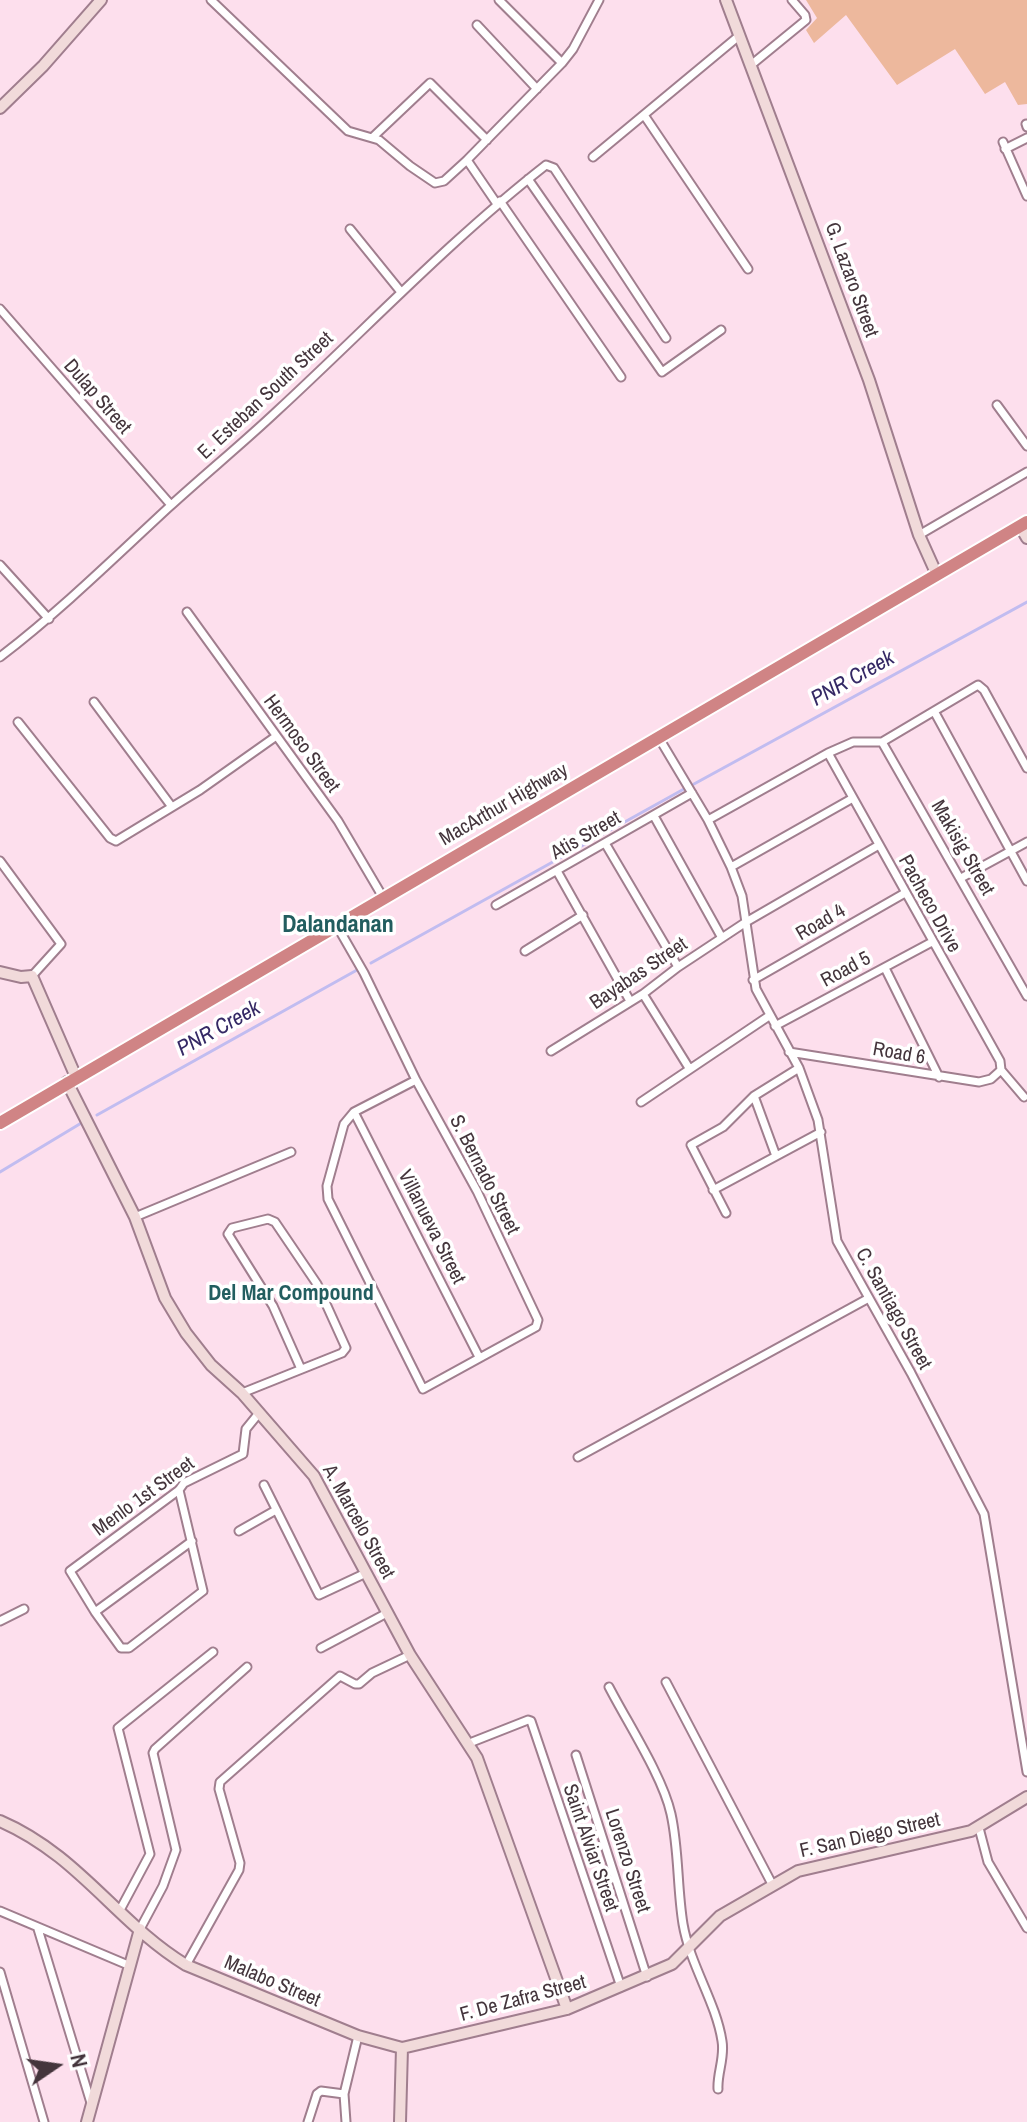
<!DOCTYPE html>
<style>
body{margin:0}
#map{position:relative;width:1027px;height:2122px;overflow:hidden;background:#fddfed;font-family:"Archivo Narrow",sans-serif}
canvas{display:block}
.north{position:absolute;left:16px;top:2026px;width:80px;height:80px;-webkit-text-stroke:6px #fff;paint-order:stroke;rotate:77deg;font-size:22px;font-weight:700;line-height:32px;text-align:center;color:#44353c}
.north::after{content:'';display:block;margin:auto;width:28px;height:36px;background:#44353c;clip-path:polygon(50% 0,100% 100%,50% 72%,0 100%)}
</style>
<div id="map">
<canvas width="1027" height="2122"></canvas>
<div class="north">N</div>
</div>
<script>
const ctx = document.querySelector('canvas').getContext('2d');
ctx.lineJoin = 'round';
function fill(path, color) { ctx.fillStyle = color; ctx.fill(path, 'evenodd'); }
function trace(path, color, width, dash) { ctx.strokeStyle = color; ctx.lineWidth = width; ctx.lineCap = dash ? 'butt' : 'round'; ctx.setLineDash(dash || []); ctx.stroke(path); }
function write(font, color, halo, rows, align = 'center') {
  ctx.font = font + ' "Archivo Narrow",sans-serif'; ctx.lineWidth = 7; ctx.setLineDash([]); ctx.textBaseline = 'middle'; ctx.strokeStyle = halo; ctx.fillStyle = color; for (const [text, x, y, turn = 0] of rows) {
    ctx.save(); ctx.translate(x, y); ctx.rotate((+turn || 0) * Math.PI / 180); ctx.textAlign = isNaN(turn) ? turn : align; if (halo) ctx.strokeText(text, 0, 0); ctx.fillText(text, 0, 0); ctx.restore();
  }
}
fill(new Path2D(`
 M 806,0 L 1027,0 L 1027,104 L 1018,105 L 1005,82 L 985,94 L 955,49 L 897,85 L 846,15 L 814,43 L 806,30 L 817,18 Z`), '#edb89d');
trace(new Path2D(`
 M 694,784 L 1027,602
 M 371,963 L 684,789
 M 97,1115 L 357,970
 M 0,1172 L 83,1122`), '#c1bcf0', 3);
const street = new Path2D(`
 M 211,0 L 348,131 L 379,140 L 410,166 L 435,183 L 444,181 L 467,160 L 562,63 L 573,49 L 599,0
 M 499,0 L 562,63
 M 477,25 L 537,89
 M 751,65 L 806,20 L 805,15 L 792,0
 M 644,115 L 748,269
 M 1026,124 L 1027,127
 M 373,137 L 430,83 L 487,140
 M 1003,142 L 1027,196
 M 1005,149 L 1027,138
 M 593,157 L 740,35
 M 467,160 L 497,204
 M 528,179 L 662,372 L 721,330
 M 500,201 L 621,377
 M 350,229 L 401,292
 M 0,309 L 171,505
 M 997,405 L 1027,446
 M 919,535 L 1027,472
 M 0,565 L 49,619
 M 187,612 L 338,821 L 384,899
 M 0,657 C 60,611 113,559 168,508 C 204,475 242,444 277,411 C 367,328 450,240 546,165 L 554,168 L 666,338
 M 94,702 L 172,807
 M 934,711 L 1027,881
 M 18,722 L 110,838 L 116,841 L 200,790 L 275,737
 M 659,738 L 708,820 L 731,867 L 742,896 L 756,989 L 799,1068 L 818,1120 L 837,1241 L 911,1373 L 984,1514 L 1027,1772
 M 882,742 L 1027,996
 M 882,742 L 978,685 L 984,690 L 1027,768
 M 828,753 L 1000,1061 L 1001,1070
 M 654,816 L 722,938
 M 708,820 L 828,753 L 853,742 L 882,742
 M 605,843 L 678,967
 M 0,861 L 61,944 L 32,976
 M 731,867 L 853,798
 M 557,871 L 630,1001
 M 961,878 L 1027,842
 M 496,905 L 692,793
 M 337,926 L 364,973 L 416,1080 L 477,1191 L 538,1320 L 536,1327 L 423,1389 L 328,1199 L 327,1186 L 344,1124 L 354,1112 L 416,1080
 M 525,951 L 583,915
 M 885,968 L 939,1077
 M 753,980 L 905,893
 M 643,994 L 689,1068
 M 775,1026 L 932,942
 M 551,1051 L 643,994 L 678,967 L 746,922 L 879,845
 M 789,1052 L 979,1082 L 991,1079 L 1001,1070
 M 1001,1070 L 1024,1097
 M 754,1096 L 776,1156
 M 641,1102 L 769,1016
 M 354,1112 L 479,1357
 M 713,1190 L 821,1132
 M 726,1213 L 691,1145 L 723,1127 L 754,1096 L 799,1068
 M 135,1217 L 291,1152
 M 242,1393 L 342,1353 L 346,1348 L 317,1284 L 275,1222 L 268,1219 L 232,1228 L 228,1234 L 273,1306 L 301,1369
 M 578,1457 L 869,1298
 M 264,1485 L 319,1595 L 366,1573
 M 179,1490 L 203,1591 L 129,1648 L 121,1648 L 95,1612 L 70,1571 L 179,1490 L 184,1483 L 243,1454 L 246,1429 L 259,1413
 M 239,1531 L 276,1510
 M 95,1612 L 192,1541
 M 0,1621 L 24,1609
 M 321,1648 L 387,1613
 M 666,1682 L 772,1884
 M 609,1687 C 627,1722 663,1777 671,1814 C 679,1850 677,1887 683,1924 C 690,1965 716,2002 722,2041 C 725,2058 717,2073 718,2089
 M 467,1744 L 528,1720 L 531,1721 L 621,1987
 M 576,1755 L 647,1977
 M 979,1828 L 988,1862 L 1027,1928
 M 120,1910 L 150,1854 L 118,1728 L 213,1652
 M 0,1911 L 128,1965
 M 38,1929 L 91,2103
 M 140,1929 L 163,1886 L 176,1850 L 153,1753 L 155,1749 L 247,1667
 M 186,1965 L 239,1870 L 240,1863 L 219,1789 L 220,1782 L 340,1676 L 355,1684 L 359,1684 L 372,1673 L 410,1655
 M 0,1972 L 44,2122
 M 308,2122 L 317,2094 L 321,2091 L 344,2094
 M 346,2122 L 344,2094 L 358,2036`);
const secondary = new Path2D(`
 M 726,0 L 869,380 L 919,535 L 937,575
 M 0,108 L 43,66 L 101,0
 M 1020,526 L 1027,538
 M 0,972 L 21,977 L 32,976 L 76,1077
 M 67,1082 L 135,1217 L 165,1298 L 186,1333 L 211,1365 L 242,1393 L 314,1476 L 410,1655 L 477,1758 L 567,2009
 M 0,1821 C 79,1855 117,1923 186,1965 L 358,2036 L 402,2048 L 567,2009 L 672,1964 L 720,1916 L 798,1871 L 971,1831 L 1027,1797
 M 87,2122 L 140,1929
 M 400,2122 L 402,2048`);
const highway = new Path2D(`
 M 0,1123 L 1027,522`);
trace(street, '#a07e8e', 11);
trace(secondary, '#a07e8e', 14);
trace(highway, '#fff', 16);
trace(street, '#fff', 7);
trace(secondary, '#f1dada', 10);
trace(highway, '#d08485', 12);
write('20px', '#44353c', '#fff', [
 ["G. Lazaro Street",851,280,70],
 ["E. Esteban South Street",266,396,-43],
 ["Dulap Street",97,397,49],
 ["Hermoso Street",301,744,54],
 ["MacArthur Highway",504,805,-30],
 ["Atis Street",586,836,-30],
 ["Makisig Street",962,848,60],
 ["Pacheco Drive",929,904,61],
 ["Road 4",821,923,-30],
 ["Road 5",846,970,-28],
 ["Bayabas Street",639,974,-34],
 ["Road 6",899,1054,10],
 ["S. Bernado Street",484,1175,63],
 ["Villanueva Street",431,1227,63],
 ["C. Santiago Street",893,1309,61],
 ["Menlo 1st Street",144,1497,-36],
 ["A. Marcelo Street",358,1522,61],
 ["F. San Diego Street",870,1836,-13],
 ["Saint Alviar Street",590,1848,71],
 ["Lorenzo Street",627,1861,72],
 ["Malabo Street",272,1982,23],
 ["F. De Zafra Street",523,1999,-15]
]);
write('italic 22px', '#352965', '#fff', [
 ["PNR Creek",853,679,-29],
 ["PNR Creek",219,1029,-29]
]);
write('bold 22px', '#225d5f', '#fff', [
 ["Del Mar Compound",291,1294]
]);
write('bold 24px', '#225d5f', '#fff', [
 ["Dalandanan",338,926]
]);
</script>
